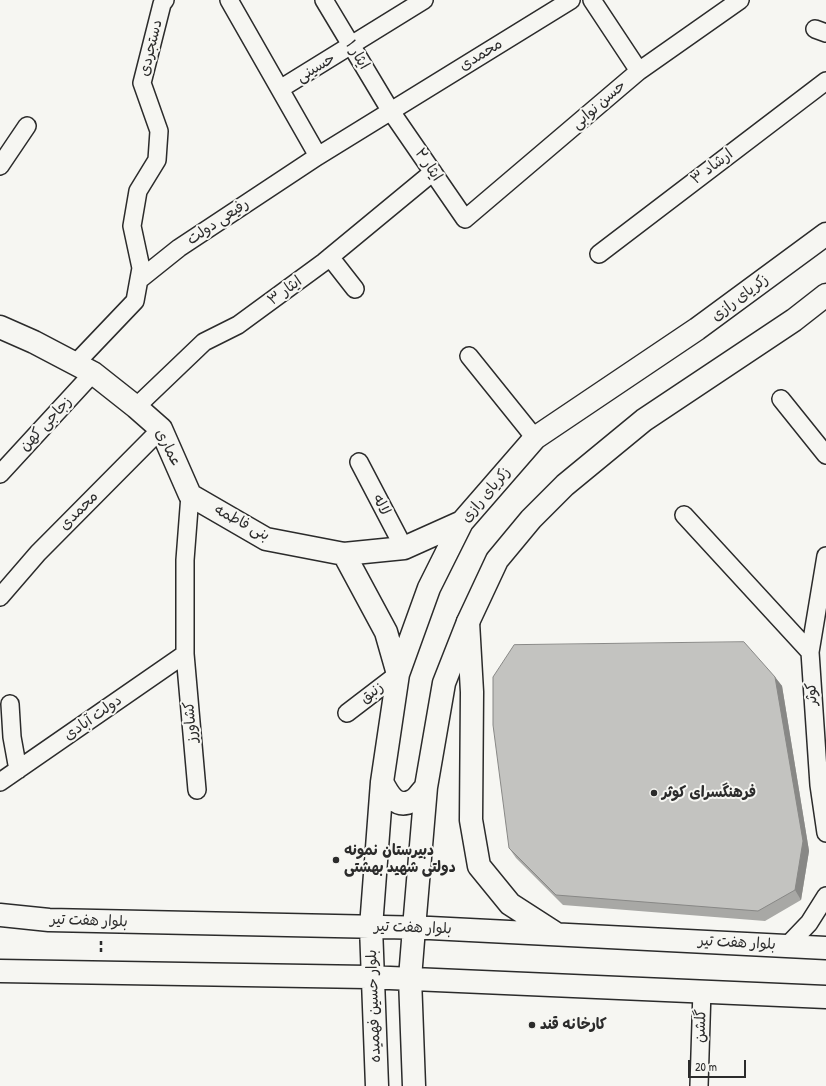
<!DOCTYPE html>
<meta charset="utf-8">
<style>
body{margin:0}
#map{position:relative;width:826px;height:1086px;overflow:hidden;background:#f6f6f2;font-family:"Patrick Hand",sans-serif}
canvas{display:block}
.scale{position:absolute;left:688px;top:1060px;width:58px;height:18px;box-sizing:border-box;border:2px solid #2b2b2b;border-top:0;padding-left:5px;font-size:12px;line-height:14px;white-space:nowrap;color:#2b2b2b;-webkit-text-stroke:3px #f6f6f2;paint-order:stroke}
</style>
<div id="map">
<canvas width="826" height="1086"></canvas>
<div class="scale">20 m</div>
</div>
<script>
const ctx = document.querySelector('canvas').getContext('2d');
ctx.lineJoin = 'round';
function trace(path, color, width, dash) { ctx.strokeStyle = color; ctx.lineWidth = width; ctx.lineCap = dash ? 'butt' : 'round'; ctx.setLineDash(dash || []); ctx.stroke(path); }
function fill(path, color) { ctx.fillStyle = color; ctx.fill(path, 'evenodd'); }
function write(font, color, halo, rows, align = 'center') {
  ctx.font = font + ' "Patrick Hand","Playpen Sans Arabic",sans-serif'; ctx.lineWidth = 4; ctx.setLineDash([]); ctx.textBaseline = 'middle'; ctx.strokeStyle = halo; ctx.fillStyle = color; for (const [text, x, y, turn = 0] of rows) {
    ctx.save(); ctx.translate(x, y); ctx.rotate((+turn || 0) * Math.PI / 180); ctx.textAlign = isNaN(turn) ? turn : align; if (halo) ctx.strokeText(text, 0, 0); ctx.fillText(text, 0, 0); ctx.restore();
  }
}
const minor = new Path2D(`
 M 229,0 L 318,156
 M 324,0 L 390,110 L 465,219 L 639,71 L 740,0
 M 592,0 L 639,71
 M 815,29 L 826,33
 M 280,89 L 424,0
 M 0,166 L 27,126
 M 599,254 L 826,81
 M 330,257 L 355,289
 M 139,280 L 179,248 L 318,156 L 571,0
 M 469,356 L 535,438
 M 75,364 L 135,301 L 141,268 L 132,226 L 138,191 L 157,160 L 159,131 L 142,83 L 162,4 L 165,0
 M 781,399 L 826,455
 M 136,407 L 204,342 L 238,325 L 324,262 L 433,172
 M 359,462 L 404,548
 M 0,474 L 93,373
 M 190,495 L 185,560 L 185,654 L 197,790
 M 684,515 L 810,652
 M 826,556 L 810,652 L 819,785 L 826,833
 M 0,597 L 38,553 L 161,429
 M 10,704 L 12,737 L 18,770
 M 347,713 L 398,674
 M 0,782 L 185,654
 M 787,946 L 809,923 L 826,896
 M 699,1086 L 702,990`);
const tertiary = new Path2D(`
 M 0,327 L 34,342 L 93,373 L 136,407 L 161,429 L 190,495 L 266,539 L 344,554 L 404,548 L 462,522
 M 344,554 L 386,632 L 398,674
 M 382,782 C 388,794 396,809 412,801 C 417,799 422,791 426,787
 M 371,927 L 382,782 L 398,674 L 429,588 L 462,522 L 535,438 L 697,329 L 826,234
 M 414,928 L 426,787 L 444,683 L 468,622 L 497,560 L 531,519 L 565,485 L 644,420 L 794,320 L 826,295`);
const primary = new Path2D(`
 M 468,622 L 472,692 L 471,820 L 479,866 L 510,904 L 555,933
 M 0,915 L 49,920 L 430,928 L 826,948
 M 371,927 L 377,1086
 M 414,928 L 410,978 L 414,1086
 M 0,971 L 367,977 L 826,997`);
trace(minor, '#2b2b2b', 20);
trace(tertiary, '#2b2b2b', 25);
trace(primary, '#2b2b2b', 25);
trace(new Path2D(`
 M 101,952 L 101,941`), '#2b2b2b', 2.5, [4, 3]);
trace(minor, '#f6f6f2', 17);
trace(tertiary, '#f6f6f2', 22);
trace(primary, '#f6f6f2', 22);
fill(new Path2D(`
 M 775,677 L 782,686 L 809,851 L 801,900 L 765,921 L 563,905 L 516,858 L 509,848 Z`), '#a8a8a5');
fill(new Path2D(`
 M 775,677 L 782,686 L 809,851 L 801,900 L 795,890 Z`), '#888886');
const building = new Path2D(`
 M 744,642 L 775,677 L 803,841 L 795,890 L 758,911 L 556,895 L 509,848 L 493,725 L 493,677 L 514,645 Z`);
fill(building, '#c3c3c0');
trace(building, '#888886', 1);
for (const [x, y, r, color] of [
 [654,793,4,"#2b2b2b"],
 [336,860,4,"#2b2b2b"],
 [532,1025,4,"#2b2b2b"]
]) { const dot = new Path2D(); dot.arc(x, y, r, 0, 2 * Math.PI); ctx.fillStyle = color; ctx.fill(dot); trace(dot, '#f6f6f2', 1.5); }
write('15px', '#2b2b2b', '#f6f6f2', [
 ["دستجردی",151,48,-76],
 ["۱ ایثار",357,55,59],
 ["محمدی",481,55,-31],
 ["حسینی",316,68,-31],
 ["حسن نوابی",599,105,-41],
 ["ایثار ۲",428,165,56],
 ["ارشاد ۳",712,167,-37],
 ["رفیعی دولت",218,222,-34],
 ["ایثار ۳",285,291,-36],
 ["زکریای رازی",740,298,-37],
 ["زجاجی کهن",46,424,-47],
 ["عماری",168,448,63],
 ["زکریای رازی",486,495,-50],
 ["لاله",381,505,63],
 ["محمدی",79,511,-45],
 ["بنی فاطمه",242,523,28],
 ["زنبق",372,693,-37],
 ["کوثر",812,694,-93],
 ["دولت آبادی",93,718,-35],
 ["کشاورز",191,722,-95],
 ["بلوار هفت تیر",89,921,2],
 ["بلوار هفت تیر",413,928,2],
 ["بلوار هفت تیر",737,943,3],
 ["بلوار حسین فهمیده",374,1006,-92],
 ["گلشن",701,1026,-88]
]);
write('bold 15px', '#2b2b2b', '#f6f6f2', [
 ["فرهنگسرای کوثر",662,793],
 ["دبیرستان نمونه",344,851],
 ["دولتی شهید بهشتی",344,868],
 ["کارخانه قند",540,1025]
], 'left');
</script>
